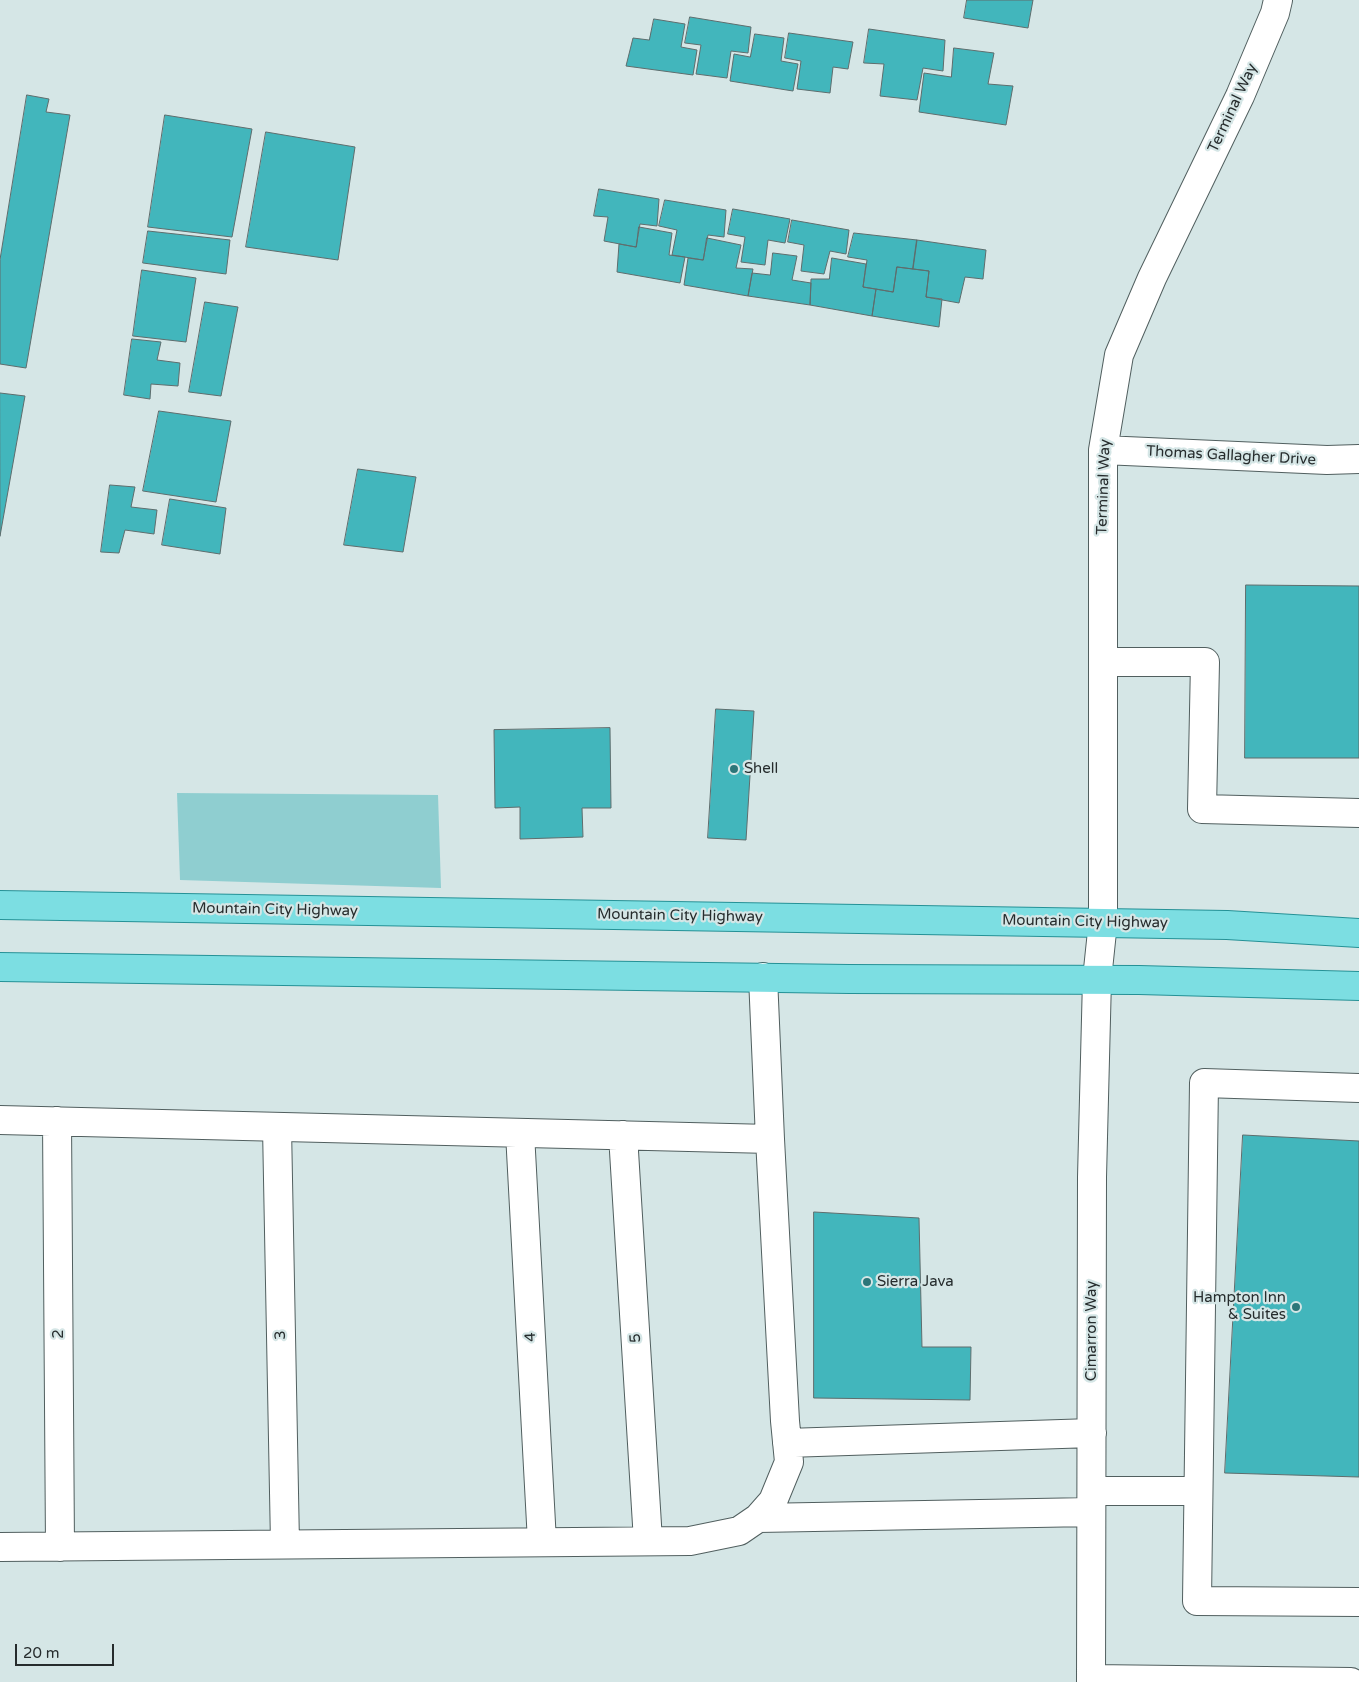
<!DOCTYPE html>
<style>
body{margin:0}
#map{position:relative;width:1359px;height:1682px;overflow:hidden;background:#d5e6e6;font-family:"Varela Round",sans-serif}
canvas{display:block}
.scale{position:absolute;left:15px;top:1644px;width:99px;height:22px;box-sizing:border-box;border:2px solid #262c2d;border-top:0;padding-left:6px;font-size:15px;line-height:18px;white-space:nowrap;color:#262c2d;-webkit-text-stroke:4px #d5e6e6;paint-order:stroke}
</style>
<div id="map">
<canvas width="1359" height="1682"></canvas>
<div class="scale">20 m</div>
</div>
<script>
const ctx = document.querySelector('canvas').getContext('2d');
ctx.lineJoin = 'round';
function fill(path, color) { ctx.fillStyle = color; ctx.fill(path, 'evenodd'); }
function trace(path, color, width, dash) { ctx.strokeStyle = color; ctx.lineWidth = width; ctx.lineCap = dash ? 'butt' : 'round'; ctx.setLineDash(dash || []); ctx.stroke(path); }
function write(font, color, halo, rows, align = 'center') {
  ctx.font = font + ' "Varela Round",sans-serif'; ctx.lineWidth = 4.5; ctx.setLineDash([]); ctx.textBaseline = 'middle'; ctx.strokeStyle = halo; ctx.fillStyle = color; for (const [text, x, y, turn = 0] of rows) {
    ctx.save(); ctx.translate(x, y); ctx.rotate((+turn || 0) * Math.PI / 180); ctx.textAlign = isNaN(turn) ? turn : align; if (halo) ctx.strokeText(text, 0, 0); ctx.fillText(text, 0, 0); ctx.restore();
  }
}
fill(new Path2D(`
 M 177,793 L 438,795 L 441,888 L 180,880 Z`), '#8fced0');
const building = new Path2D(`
 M 967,0 L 1033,0 L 1028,28 L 964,18 Z
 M 690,17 L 751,27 L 748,53 L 731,51 L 727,78 L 696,74 L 701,45 L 685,43 Z
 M 654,19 L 685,24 L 681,47 L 697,50 L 693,75 L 626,66 L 633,38 L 649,40 Z
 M 869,29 L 945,40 L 943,71 L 923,68 L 917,100 L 880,96 L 884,64 L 864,63 Z
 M 789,33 L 853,42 L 848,69 L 833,67 L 830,93 L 797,89 L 801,61 L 785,58 Z
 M 755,34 L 784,38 L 781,61 L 798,64 L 793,91 L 730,81 L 734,54 L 750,57 Z
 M 954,48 L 994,53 L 988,84 L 1013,86 L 1006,125 L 919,112 L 924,73 L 951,77 Z
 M 27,95 L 49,99 L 46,112 L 70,115 L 26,368 L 0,364 L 0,260 Z
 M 165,115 L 252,129 L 232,237 L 148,227 Z
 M 266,132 L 355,147 L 338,260 L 246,247 Z
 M 599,189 L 659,199 L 657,226 L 640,224 L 636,247 L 604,241 L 608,217 L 594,216 Z
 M 665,200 L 726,210 L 724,237 L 708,235 L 703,260 L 672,255 L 677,230 L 659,226 Z
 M 733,209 L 790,219 L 785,243 L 768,240 L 765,265 L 741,262 L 745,237 L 728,234 Z
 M 792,220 L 849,230 L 846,254 L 830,251 L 824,274 L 801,271 L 804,245 L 788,242 Z
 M 639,227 L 672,233 L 669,255 L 685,257 L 680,283 L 617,272 L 619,244 L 636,247 Z
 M 148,231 L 230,240 L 226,274 L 143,263 Z
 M 854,233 L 917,240 L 913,269 L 897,267 L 893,292 L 863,287 L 867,260 L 848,257 Z
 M 707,238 L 741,245 L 736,268 L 753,269 L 748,296 L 684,285 L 688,258 L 703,260 Z
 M 917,240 L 986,250 L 983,279 L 965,277 L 959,303 L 926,297 L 929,271 L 913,269 Z
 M 773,253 L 797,256 L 792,280 L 811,283 L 810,305 L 748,296 L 752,273 L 770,275 Z
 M 832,258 L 866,264 L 863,287 L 876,289 L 872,316 L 810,305 L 811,279 L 829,279 Z
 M 897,267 L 929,271 L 926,297 L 942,299 L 939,327 L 872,316 L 876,289 L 893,292 Z
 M 142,270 L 196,278 L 186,342 L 133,336 Z
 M 205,302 L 238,307 L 221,396 L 189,392 Z
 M 132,339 L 161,342 L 157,360 L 180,363 L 178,386 L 151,384 L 150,399 L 124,395 Z
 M 0,393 L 25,396 L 0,536 Z
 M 159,411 L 231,421 L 216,502 L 143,491 Z
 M 358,469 L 416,477 L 403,552 L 344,545 Z
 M 110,485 L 135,487 L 131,507 L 157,510 L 154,534 L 125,530 L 119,553 L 101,552 Z
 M 170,499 L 226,508 L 220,554 L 162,545 Z
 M 1246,585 L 1359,586 L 1359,758 L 1245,758 Z
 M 716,709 L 754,711 L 746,840 L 708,838 Z
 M 610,728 L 611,808 L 582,808 L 583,837 L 520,839 L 520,807 L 495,808 L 494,730 Z
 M 1243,1135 L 1359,1141 L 1359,1477 L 1225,1473 Z
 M 814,1212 L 919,1218 L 922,1347 L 971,1347 L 970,1400 L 814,1398 Z`);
fill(building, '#42b6bc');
trace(building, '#5e6d6d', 1);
const minor = new Path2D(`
 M 1103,450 L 1327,460 L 1359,459
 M 1103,662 L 1205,662 L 1202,809 L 1359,813
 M 1359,1088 L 1204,1083 L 1197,1601 L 1359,1602
 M 0,1120 L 770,1139
 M 57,1121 L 60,1547
 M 277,1127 L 285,1544
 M 520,1133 L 542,1542
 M 623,1135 L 648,1541
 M 787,1443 L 1092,1433
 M 1092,1491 L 1198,1491
 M 758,1518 L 1091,1512
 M 0,1547 L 690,1541 L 739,1531 L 758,1518 L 773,1501 L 789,1462 L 785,1421 L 770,1139 L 763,977
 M 1091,1679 L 1351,1682
 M 1091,1682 L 1092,1177 L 1097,979 L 1103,922 L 1103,450 L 1119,355 L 1152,278 L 1240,96 L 1275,13 L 1278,0`);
const major = new Path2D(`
 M 0,905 L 1227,925 L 1359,933
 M 0,967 L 849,979 L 1139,980 L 1359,986`);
trace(minor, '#515f5f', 30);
trace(major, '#259196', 30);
trace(minor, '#fff', 28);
trace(major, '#7cdee2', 28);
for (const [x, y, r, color] of [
 [734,769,5,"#2c7679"],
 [867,1282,5,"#2c7679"],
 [1296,1307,5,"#2c7679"]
]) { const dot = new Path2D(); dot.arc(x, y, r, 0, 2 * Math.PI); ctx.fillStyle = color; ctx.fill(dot); trace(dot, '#d5e6e6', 2); }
write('15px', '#262c2d', '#d5e6e6', [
 ["Terminal Way",1233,108,-65],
 ["Thomas Gallagher Drive",1231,456,3],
 ["Terminal Way",1104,487,-88],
 ["Mountain City Highway",275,910,1],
 ["Mountain City Highway",680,916,1],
 ["Mountain City Highway",1085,922,1],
 ["Cimarron Way",1092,1331,-90],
 ["2",59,1334,-90],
 ["3",281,1335,-91],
 ["4",531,1337,-93],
 ["5",636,1338,-94]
]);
write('15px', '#262c2d', '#d5e6e6', [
 ["Shell",744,769],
 ["Sierra Java",877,1282],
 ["Hampton Inn",1286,1298,"right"],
 ["& Suites",1286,1315,"right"]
], 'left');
</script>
